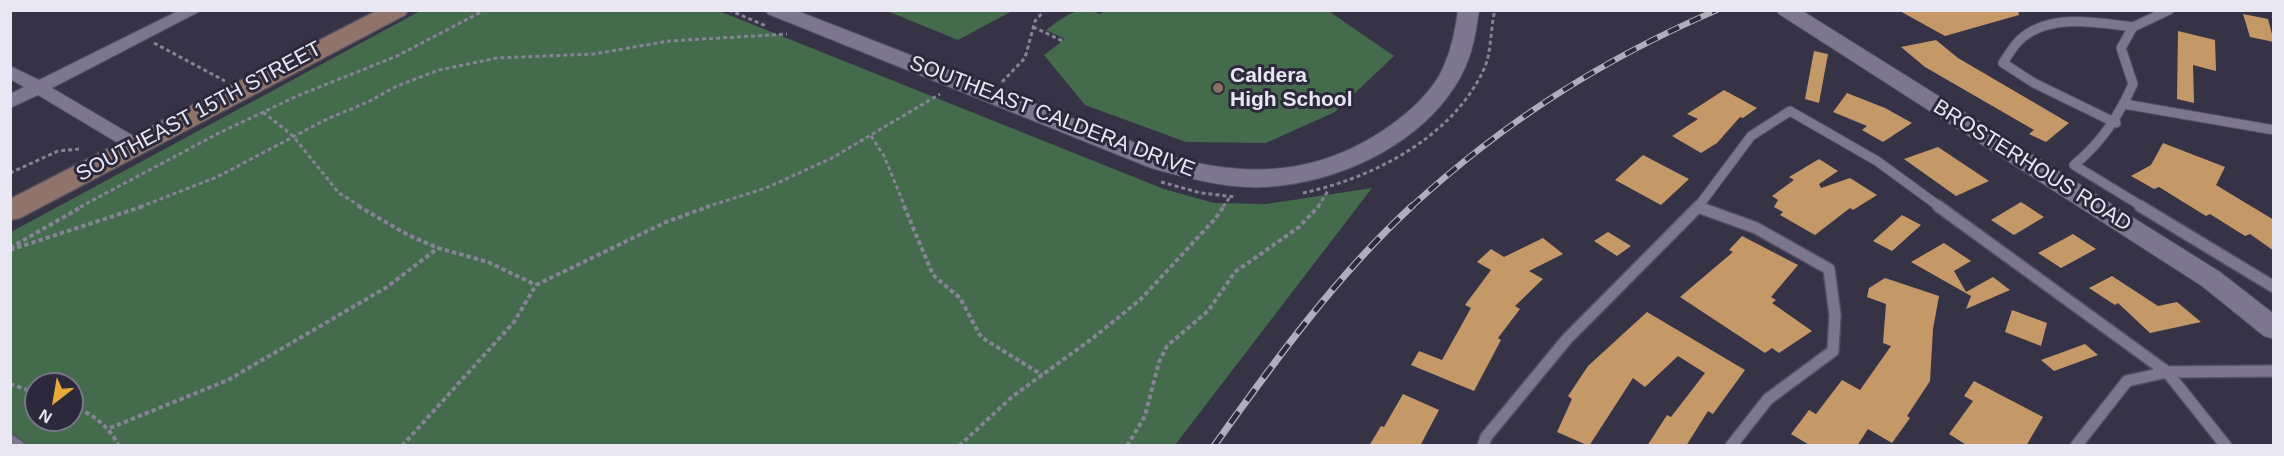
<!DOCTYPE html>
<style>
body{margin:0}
#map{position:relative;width:2284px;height:456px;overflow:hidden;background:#373347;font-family:Arial,sans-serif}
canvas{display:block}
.frame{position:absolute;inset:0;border:12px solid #e9e7f4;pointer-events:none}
.north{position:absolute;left:24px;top:372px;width:60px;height:60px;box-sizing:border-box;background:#2d293d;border:2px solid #787586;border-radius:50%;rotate:211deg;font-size:16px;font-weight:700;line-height:24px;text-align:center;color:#e9e7f4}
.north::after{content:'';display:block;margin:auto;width:21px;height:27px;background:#e8ab37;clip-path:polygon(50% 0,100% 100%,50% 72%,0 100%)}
</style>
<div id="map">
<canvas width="2284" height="456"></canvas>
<div class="frame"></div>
<div class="north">N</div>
</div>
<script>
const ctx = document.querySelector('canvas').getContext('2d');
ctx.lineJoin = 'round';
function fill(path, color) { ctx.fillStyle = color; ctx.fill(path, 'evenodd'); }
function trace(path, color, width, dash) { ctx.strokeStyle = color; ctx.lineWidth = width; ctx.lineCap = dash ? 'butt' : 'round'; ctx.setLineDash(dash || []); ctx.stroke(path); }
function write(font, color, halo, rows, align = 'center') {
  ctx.font = font + ' Arial,sans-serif'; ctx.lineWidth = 6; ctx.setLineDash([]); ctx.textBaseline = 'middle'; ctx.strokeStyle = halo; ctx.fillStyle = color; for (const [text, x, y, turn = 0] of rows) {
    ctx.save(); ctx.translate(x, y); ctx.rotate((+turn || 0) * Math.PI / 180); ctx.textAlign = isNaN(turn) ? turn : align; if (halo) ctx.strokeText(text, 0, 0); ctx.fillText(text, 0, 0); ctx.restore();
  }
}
fill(new Path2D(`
 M 1106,10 L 1332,11 L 1330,12 L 1394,56 L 1335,112 L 1266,143 L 1186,142 L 1085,105 L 1044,55 L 1065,39 L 1046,30 C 1064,17 1078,4 1100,14 Z
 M 420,11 L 719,11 L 1164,189 L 1214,203 L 1266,204 L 1372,188 L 1175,445 L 11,446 L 11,232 ZM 36,384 L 72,384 L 72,420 L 36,420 Z
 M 887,11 L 1012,11 L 958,40 Z`), '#436b4c');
fill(new Path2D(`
 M 1898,10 L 2018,10 L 2019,15 L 1945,36 Z
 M 2243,14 L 2268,19 L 2274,42 L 2250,37 Z
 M 2178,31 L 2215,40 L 2216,71 L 2193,65 L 2194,103 L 2177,99 Z
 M 1936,40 L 1958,58 L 2069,123 L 2046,142 L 2029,134 L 2034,130 L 1925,67 L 1901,47 Z
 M 1814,51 L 1828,54 L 1819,103 L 1805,99 Z
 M 1724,90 L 1757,108 L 1743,118 L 1740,117 L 1717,143 L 1701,153 L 1672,136 L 1698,119 L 1687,114 Z
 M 1847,93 L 1885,108 L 1912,123 L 1883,142 L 1862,130 L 1867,126 L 1833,112 Z
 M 2163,143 L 2225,167 L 2216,185 L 2274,220 L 2274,251 L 2250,234 L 2245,236 L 2210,214 L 2206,216 L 2159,187 L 2154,189 L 2131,176 L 2151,165 Z
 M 1938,147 L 1989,181 L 1956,196 L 1904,159 Z
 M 1643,155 L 1689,179 L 1661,205 L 1615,180 Z
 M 1819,159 L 1838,171 L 1819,184 L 1821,188 L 1850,178 L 1877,195 L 1853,210 L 1850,208 L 1815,235 L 1780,215 L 1783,212 L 1774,207 L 1778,200 L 1772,196 L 1794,180 L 1789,177 Z
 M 2021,202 L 2044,217 L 2014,235 L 1991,220 Z
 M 1902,215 L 1921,225 L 1892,251 L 1873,241 Z
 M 1608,232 L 1631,246 L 1617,256 L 1594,241 Z
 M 2073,234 L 2096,249 L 2061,268 L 2038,253 Z
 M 1742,236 L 1798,265 L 1771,297 L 1776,300 L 1772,303 L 1812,331 L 1779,353 L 1772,348 L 1765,353 L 1680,297 L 1733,252 L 1729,250 Z
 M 1543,238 L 1563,254 L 1529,271 L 1543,279 L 1515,306 L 1520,309 L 1498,338 L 1501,340 L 1474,391 L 1411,365 L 1419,351 L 1442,360 L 1471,308 L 1465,305 L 1491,270 L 1477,262 L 1491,249 L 1504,257 Z
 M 1944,243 L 1971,261 L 1954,271 L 1966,292 L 1993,277 L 2010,290 L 1966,309 L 1971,296 L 1911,262 Z
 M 2112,276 L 2158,306 L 2177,302 L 2201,322 L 2150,333 L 2118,303 L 2115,305 L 2089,288 Z
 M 1885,278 L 1939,296 L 1933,329 L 1930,381 L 1907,416 L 1910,418 L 1892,443 L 1868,429 L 1857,446 L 1811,446 L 1791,434 L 1809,410 L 1816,414 L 1842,380 L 1860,390 L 1891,346 L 1883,343 L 1886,304 L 1867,297 L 1869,288 Z
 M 2012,310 L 2047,323 L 2041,346 L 2005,332 Z
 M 1647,312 L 1745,370 L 1713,414 L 1708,411 L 1686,446 L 1647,446 L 1667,415 L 1671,417 L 1705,373 L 1678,356 L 1645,387 L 1633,378 L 1589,446 L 1557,432 L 1572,399 L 1568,396 L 1588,366 Z
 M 2085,344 L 2098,355 L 2054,371 L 2041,360 Z
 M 1974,381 L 2043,417 L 2026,446 L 1968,446 L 1949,434 L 1973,401 L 1964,396 Z
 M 1403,394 L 1439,410 L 1420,446 L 1369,446 L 1381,426 L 1384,427 Z`), '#c59868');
const serviceFar1 = new Path2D(`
 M 2124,104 L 2274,130
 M 2116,123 L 2034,83 L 2003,63 C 2009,54 2014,44 2023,37 C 2053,13 2098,23 2133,27
 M 1698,207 L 1751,136 L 1790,111 L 1877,161 L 1940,207
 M 2143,207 L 2074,165 C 2102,142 2118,117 2133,84 L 2121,48 L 2133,27 L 2169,10`);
const service = new Path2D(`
 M 1938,206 L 2167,372 L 2226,446
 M 2140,206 L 2274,287
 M 1698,207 L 1756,228 L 1829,269 L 1835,315 L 1833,351 L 1768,399 L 1731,446
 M 10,440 L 19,446
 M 1483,446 L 1486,437 L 1567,339 L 1699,206
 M 2076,446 L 2127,381 L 2167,372 L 2274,371`);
const minor = new Path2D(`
 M 180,10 L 202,10 L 52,88 L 142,141 L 145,145 L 142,149 L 135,151 L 128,149 L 38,95 L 10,108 L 10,94 L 24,87 L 10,79 L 10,66 L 39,80 Z`);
const tertiary = new Path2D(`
 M 765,10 L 795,10 L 1169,156 C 1249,179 1321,175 1391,125 C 1409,112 1427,96 1439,76 C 1450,56 1455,33 1458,10 L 1479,10 C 1476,33 1472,56 1461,76 C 1424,144 1339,183 1264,187 C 1226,189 1188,178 1151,168 L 768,14 Z
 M 1776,10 L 1801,10 L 2220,272 L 2274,314 L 2274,339 L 2264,336 L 2202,286 L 1779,14 Z`);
const secondary = new Path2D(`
 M 378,10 L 408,10 L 405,15 L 20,218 L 10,220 L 10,199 Z`);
trace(serviceFar1, '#544f61', 11);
trace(service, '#544f61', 14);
trace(minor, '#544f61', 2);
trace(tertiary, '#544f61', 2);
trace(secondary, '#544f61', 3);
trace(new Path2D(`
 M 729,10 L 766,26
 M 1033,27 L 1063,41
 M 154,43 L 225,81
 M 1002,82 L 1025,58 L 1035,21 L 1045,10
 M 263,112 L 293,136 L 338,192 L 361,207
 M 871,136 L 884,156 L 905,207
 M 10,173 L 58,151 L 79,149
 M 1161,182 L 1201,193 L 1236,197
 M 1303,193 C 1373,178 1453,137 1484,69 C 1492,51 1490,29 1495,10
 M 80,207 L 219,133 L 297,96 L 397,56 L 485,10
 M 140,207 L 217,177 L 327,119 L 368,102 L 397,86 L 439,70 L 497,58 L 594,54 L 669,41 L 787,34
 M 706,207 L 766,188 L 832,158 L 940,94
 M 1223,207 L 1230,197
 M 1318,207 L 1329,189`), '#868394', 3, [4, 3]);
trace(new Path2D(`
 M 358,206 L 408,235 L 438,248 L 488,262 L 536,285
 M 904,206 L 933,275 L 960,298 L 981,337 L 1042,375
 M 10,248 L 83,206
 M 10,250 L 144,206
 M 10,384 L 36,393
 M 72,405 C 93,415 108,425 119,446
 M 110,428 L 228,380 L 387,287 L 438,248
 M 402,446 L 514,322 L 536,285 L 666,222 L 710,206
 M 959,446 L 1013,396 L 1093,338 L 1141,299 L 1215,219 L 1224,206
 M 1127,446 L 1145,416 L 1159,362 L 1167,346 L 1208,311 L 1235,272 L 1299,227 L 1319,206`), '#868394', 4, [4.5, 3]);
trace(serviceFar1, '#7c778f', 9);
trace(service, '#7c778f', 11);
fill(minor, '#7c778f');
fill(tertiary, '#7c778f');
fill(secondary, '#90746a');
const railFar1 = new Path2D(`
 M 1411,207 C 1504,122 1601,60 1717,10`);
const rail = new Path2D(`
 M 1214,446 C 1274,362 1336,276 1412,206`);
trace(railFar1, '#b0adbc', 6);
trace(rail, '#b0adbc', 7);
trace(railFar1, '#2d293d', 4, [12]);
trace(rail, '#2d293d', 4.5, [14]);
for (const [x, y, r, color] of [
 [1218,88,6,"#8d6e63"]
]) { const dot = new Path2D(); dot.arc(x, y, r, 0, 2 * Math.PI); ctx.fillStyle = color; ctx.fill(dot); trace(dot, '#2d293d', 2); }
write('bold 21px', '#e9e7f4', '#2d293d', [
 ["Caldera",1230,76],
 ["High School",1230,100]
], 'left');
write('21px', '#e9e7f4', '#2d293d', [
 ["SOUTHEAST 15TH STREET",199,112,-28],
 ["SOUTHEAST CALDERA DRIVE",1052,117,21],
 ["BROSTERHOUS ROAD",2032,166,32]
]);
</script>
